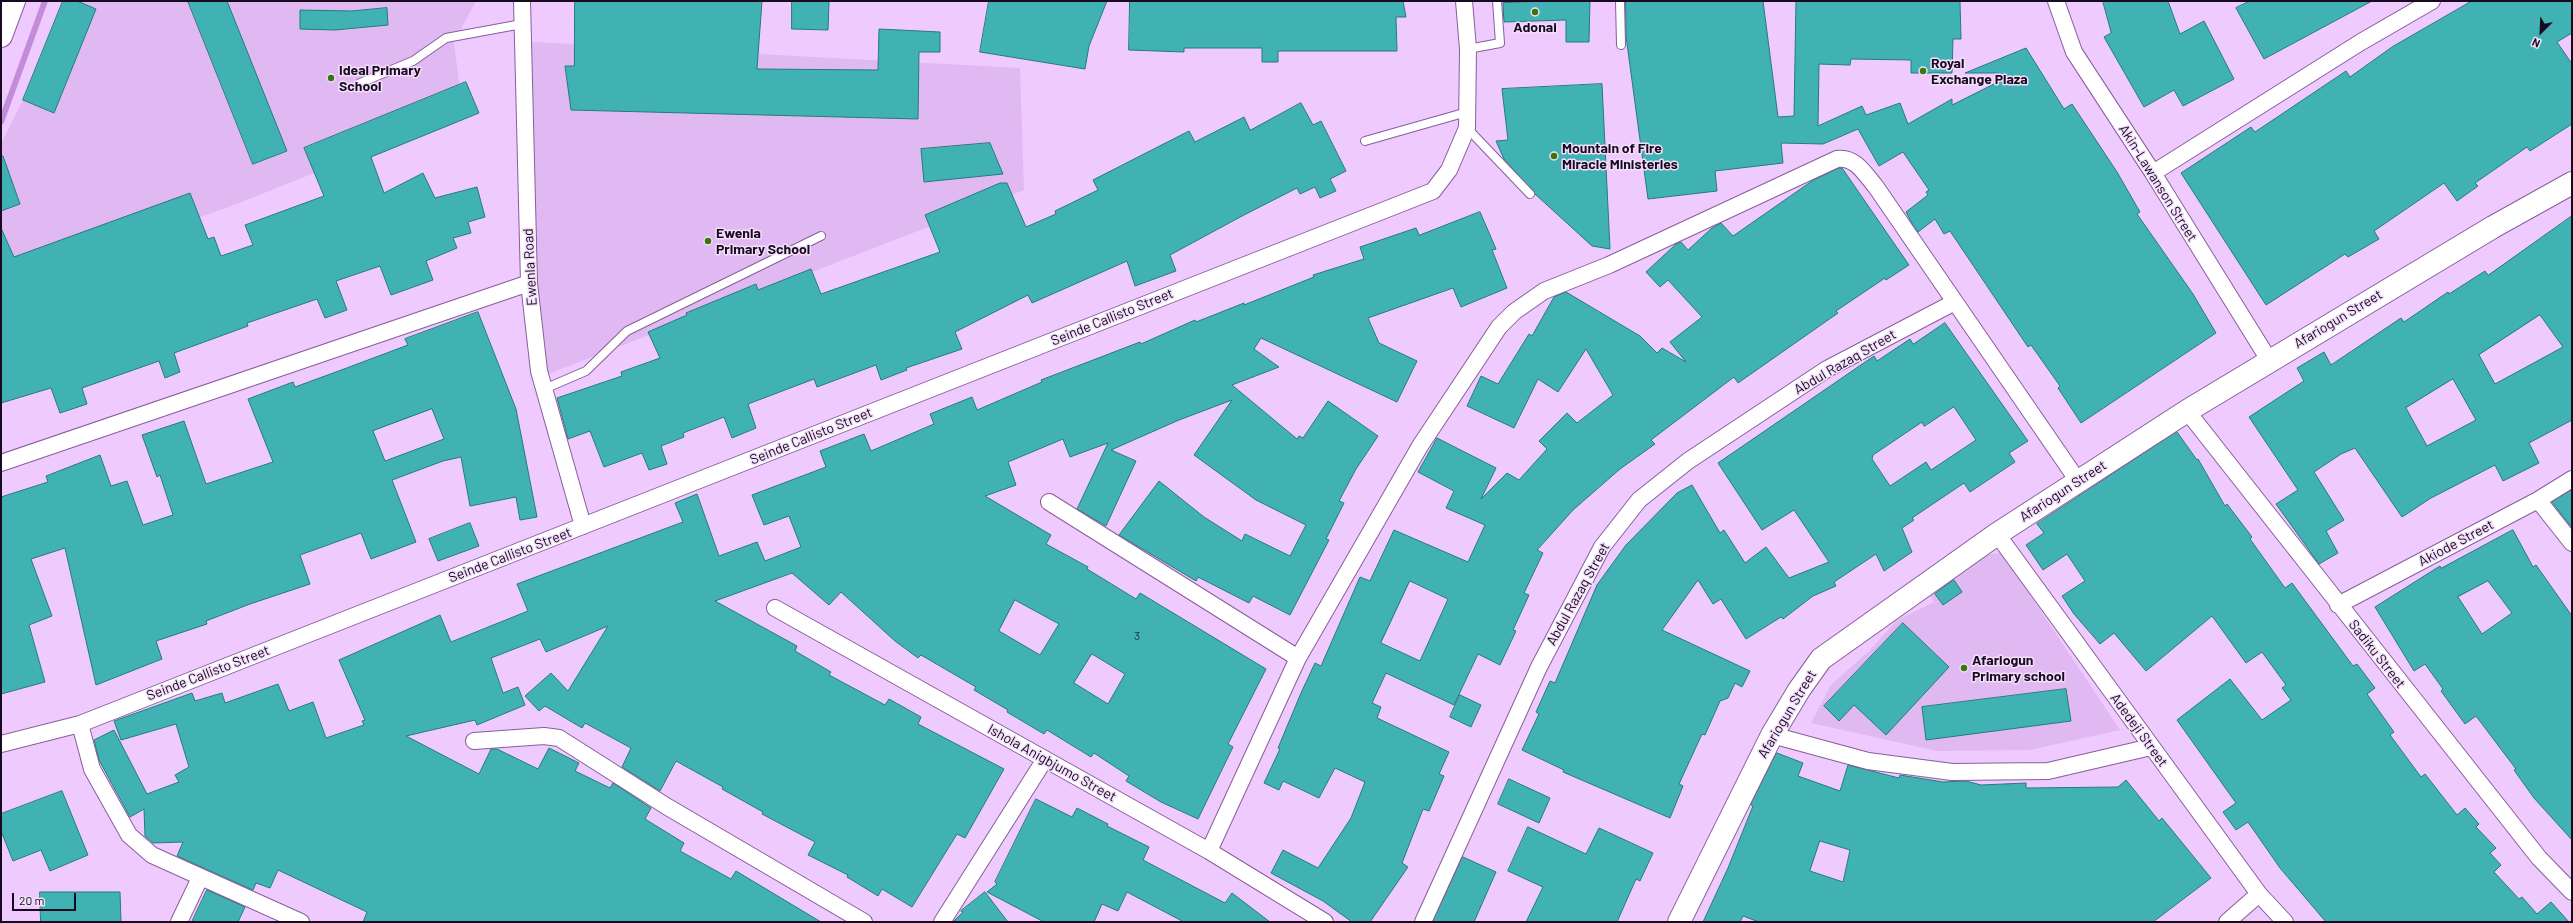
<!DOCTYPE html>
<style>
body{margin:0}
#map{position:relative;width:2573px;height:923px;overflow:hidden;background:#efcaff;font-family:Barlow,sans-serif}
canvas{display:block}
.frame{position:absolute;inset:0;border:2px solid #1a0a21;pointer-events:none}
.north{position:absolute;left:2521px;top:12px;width:40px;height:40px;-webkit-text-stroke:3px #f2dffa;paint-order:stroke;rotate:204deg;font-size:11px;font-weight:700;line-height:16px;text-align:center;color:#1a0a21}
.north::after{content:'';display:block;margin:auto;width:14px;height:18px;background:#1a0a21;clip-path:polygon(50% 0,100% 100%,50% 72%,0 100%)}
.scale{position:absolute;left:12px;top:893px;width:64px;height:18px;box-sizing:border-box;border:2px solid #1a0a21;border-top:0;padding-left:5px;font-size:12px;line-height:14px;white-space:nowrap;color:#1a0a21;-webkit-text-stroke:3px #f2dffa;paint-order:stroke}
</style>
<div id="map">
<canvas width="2573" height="923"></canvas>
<div class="frame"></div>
<div class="north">N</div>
<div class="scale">20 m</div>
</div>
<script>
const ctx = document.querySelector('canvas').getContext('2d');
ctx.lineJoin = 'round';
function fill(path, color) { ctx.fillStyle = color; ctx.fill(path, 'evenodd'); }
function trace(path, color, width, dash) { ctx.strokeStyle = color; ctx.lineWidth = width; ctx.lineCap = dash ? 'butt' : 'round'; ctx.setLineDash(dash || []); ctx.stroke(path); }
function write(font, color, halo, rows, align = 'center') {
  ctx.font = font + ' Barlow,sans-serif'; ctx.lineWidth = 3; ctx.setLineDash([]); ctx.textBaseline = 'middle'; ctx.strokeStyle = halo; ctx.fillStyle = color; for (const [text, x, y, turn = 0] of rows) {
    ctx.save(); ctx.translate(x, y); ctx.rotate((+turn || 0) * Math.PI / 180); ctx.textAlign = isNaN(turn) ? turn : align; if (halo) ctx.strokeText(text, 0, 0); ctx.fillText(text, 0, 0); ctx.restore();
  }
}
fill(new Path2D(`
 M 63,1 L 476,1 L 454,42 L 463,113 L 242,202 L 1,290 L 1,144 L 23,100 Z
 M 516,41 L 1020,68 L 1024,190 L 538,378 Z
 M 2002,553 L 2120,730 L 2030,750 L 1937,751 L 1811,723 L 1831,685 L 1869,651 L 1896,621 L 1934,602 L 1927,592 L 1982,555 Z`), '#e0b9f2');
trace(new Path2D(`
 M 1,122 L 45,1`), '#c28cd9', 6);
const building = new Path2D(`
 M 63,1 L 77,1 L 96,9 L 54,113 L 23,100 Z
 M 188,1 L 227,1 L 287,151 L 253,164 Z
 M 575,1 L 762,1 L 757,69 L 878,70 L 879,29 L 940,32 L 940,52 L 919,52 L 918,119 L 571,110 L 565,66 L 574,66 Z
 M 792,1 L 829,1 L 828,30 L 792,29 Z
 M 989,1 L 1107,1 L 1089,46 L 1085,69 L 980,52 Z
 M 1130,1 L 1403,1 L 1406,17 L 1396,17 L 1397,51 L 1278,51 L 1278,62 L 1262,62 L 1262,48 L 1184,48 L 1184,52 L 1129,50 Z
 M 1590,1 L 1589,42 L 1566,42 L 1566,20 L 1504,22 L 1503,3 Z
 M 1626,1 L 1763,1 L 1778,117 L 1794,116 L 1796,1 L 1960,1 L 1961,39 L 1953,39 L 1952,73 L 1911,73 L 1911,60 L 1851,59 L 1850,65 L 1819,64 L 1818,126 L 1862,106 L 1866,115 L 1900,103 L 1908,124 L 1952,99 L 1952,105 L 2000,81 L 1998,73 L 1965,73 L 2026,48 L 2064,109 L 2072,104 L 2117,172 L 2140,212 L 2137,214 L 2193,294 L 2216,333 L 2081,423 L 2058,388 L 2060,386 L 2031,345 L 2028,347 L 1950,231 L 1944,234 L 1935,219 L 1918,232 L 1913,225 L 1906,212 L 1928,195 L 1926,192 L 1929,190 L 1903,152 L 1879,166 L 1858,129 L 1823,144 L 1781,143 L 1783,163 L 1715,171 L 1717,191 L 1648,199 L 1626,36 Z
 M 2103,1 L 2168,1 L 2180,34 L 2204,21 L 2234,79 L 2183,106 L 2174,90 L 2144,107 L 2104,37 L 2111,33 Z
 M 2250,1 L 2372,1 L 2264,59 L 2236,8 Z
 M 2472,1 L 2572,1 L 2572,33 L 2557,42 L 2572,64 L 2572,124 L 2530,151 L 2527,147 L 2475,183 L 2478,186 L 2457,201 L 2444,183 L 2374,231 L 2379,239 L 2348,257 L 2345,254 L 2266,305 L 2181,173 L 2251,127 L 2255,132 L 2346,71 L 2350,77 L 2392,47 Z
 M 387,8 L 388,25 L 335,30 L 300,29 L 300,10 L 351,11 Z
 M 466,82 L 479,113 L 371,157 L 384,193 L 423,173 L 435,198 L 477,187 L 485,217 L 468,222 L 471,233 L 453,238 L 457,248 L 426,261 L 433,280 L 391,295 L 380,266 L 336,281 L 347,310 L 325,318 L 317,299 L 247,323 L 248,326 L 174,353 L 180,372 L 165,378 L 159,361 L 82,388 L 87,404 L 60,413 L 51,388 L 1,403 L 1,228 L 14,257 L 190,193 L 208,239 L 214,237 L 221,256 L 253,245 L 245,225 L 324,196 L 304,148 Z
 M 1602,84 L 1610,249 L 1592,246 L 1535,194 L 1504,159 L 1496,141 L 1508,140 L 1502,89 Z
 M 1301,103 L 1313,125 L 1321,121 L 1346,171 L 1330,179 L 1336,191 L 1320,198 L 1315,187 L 1300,194 L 1297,188 L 1242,216 L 1170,255 L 1176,271 L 1135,286 L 1127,261 L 1032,303 L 1028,295 L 955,332 L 962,349 L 906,368 L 907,370 L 881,380 L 876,365 L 817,387 L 814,379 L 748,404 L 756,428 L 732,438 L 724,417 L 683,433 L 684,437 L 661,446 L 667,464 L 649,470 L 642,453 L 604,467 L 590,431 L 568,439 L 557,398 L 622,376 L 621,372 L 660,358 L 648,332 L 687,315 L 686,313 L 756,284 L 758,290 L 811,269 L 821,294 L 940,252 L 925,215 L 1000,183 L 1007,183 L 1026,227 L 1056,214 L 1055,211 L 1098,190 L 1093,180 L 1189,131 L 1195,142 L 1244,117 L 1250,130 Z
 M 990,143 L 1003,174 L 924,182 L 921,149 Z
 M 1,156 L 3,156 L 20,204 L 1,211 Z
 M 1839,168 L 1842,168 L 1909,265 L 1886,280 L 1885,278 L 1836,311 L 1838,313 L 1738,383 L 1734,377 L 1651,440 L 1655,444 L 1620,469 L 1573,510 L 1537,550 L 1543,553 L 1524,593 L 1529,595 L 1513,630 L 1516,631 L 1500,665 L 1478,654 L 1454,705 L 1386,673 L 1372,703 L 1381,707 L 1377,718 L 1449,752 L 1439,774 L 1444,776 L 1429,811 L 1423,809 L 1402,863 L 1408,867 L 1370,922 L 1352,922 L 1323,901 L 1271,873 L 1283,850 L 1318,868 L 1351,818 L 1365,782 L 1335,768 L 1319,798 L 1283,781 L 1279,790 L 1264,783 L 1280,749 L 1278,748 L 1301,693 L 1315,663 L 1321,666 L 1360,577 L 1370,581 L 1394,530 L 1468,562 L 1485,525 L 1446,508 L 1454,491 L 1418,472 L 1437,438 L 1496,468 L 1481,499 L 1507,473 L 1519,480 L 1547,449 L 1539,441 L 1567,413 L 1577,423 L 1613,395 L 1586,349 L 1558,392 L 1538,379 L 1514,428 L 1467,406 L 1481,376 L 1498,384 L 1529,334 L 1532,336 L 1554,297 L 1566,292 L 1640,336 L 1657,353 L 1662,348 L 1686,362 L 1670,342 L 1702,317 L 1668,280 L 1660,287 L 1646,272 L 1676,244 L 1681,242 L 1688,250 L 1712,228 L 1721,223 L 1733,236 L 1812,181 ZM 1410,581 L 1448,599 L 1420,661 L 1381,643 Z
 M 1480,212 L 1496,249 L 1492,250 L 1507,288 L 1461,307 L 1453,288 L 1368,318 L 1379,343 L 1417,361 L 1397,402 L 1261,338 L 1254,349 L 1279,367 L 1232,385 L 1297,439 L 1299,436 L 1303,438 L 1328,401 L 1378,436 L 1356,469 L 1339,501 L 1344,503 L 1326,539 L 1329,540 L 1290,615 L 1253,596 L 1249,603 L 1198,577 L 1196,581 L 1119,535 L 1159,481 L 1204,517 L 1242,541 L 1245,534 L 1290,556 L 1306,525 L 1256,500 L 1194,455 L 1232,400 L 1179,420 L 1111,450 L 1136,461 L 1106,526 L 1077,509 L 1108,443 L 1070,457 L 1063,439 L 1008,462 L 1016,485 L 985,496 L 1051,535 L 1046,544 L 1088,567 L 1087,569 L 1136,599 L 1140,593 L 1266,669 L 1228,744 L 1233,747 L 1198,819 L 1161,802 L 1126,781 L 1129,776 L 1094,753 L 1091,757 L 1047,730 L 1044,734 L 1007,712 L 1008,710 L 974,690 L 976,687 L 921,655 L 918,658 L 895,641 L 841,592 L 829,605 L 792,573 L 715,601 L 797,646 L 795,651 L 831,672 L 829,675 L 885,705 L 889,699 L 921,717 L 918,724 L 1004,769 L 965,838 L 957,834 L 912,907 L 882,889 L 878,896 L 847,877 L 848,875 L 808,855 L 815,842 L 762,814 L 763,812 L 722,789 L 723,787 L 676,761 L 660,791 L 622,767 L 631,748 L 585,723 L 582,728 L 545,706 L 539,711 L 525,696 L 551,673 L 568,691 L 608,626 L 546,652 L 540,639 L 491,658 L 503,693 L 518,687 L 525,705 L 477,725 L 475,720 L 406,736 L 479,774 L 491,749 L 497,749 L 538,769 L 549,748 L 579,763 L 575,771 L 610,788 L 613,783 L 651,808 L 645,819 L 684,843 L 680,851 L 731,879 L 736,871 L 821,922 L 363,922 L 367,912 L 278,870 L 270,888 L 256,883 L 253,890 L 177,856 L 183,842 L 153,843 L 145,836 L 144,809 L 130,817 L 99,760 L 94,740 L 114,730 L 147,794 L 179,782 L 175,775 L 189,767 L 176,724 L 121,740 L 114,721 L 192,693 L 195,701 L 222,693 L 225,703 L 278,684 L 289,711 L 313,702 L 326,738 L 364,725 L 362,721 L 365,720 L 339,660 L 440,615 L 451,642 L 528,611 L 517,584 L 683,522 L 675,503 L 697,494 L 719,556 L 757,542 L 765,561 L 801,547 L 789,516 L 764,525 L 752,495 L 826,467 L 820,451 L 864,434 L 871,451 L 934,424 L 930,414 L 972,397 L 977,410 L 1042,382 L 1041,380 L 1140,342 L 1141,344 L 1195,320 L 1196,322 L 1244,303 L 1244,305 L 1314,277 L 1313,275 L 1364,259 L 1360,247 L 1416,228 L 1419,235 ZM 1015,600 L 1059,624 L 1040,655 L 999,631 ZM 1092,654 L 1125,674 L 1108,704 L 1074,683 Z
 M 2572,216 L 2572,420 L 2529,443 L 2539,463 L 2503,481 L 2495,465 L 2431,498 L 2402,517 L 2355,448 L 2341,454 L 2314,472 L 2344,520 L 2326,531 L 2338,553 L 2319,564 L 2276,504 L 2298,490 L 2249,417 L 2304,381 L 2297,368 L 2324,352 L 2331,365 L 2401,318 L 2404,322 L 2448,292 L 2449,294 L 2485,271 L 2488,275 ZM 2540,315 L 2563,347 L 2495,384 L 2479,355 ZM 2453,379 L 2476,420 L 2427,446 L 2406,408 Z
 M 478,312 L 516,409 L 537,517 L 520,520 L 516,497 L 470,506 L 461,457 L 443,461 L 392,480 L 416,542 L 371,559 L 361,533 L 300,555 L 310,584 L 250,604 L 206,621 L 207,624 L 156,641 L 162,659 L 96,685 L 65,548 L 31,559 L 52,616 L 29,625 L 45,682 L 1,694 L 1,497 L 48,482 L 46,476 L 100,455 L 111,486 L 127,481 L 143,525 L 173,515 L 160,475 L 157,477 L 142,435 L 184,421 L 206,484 L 273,462 L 248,399 L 293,382 L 295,387 L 344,369 L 408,345 L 405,339 ZM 432,409 L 444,439 L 385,461 L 373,431 Z
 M 1945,323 L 2028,441 L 2009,453 L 2015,462 L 1970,492 L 1964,483 L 1912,518 L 1914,520 L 1902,528 L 1912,552 L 1884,571 L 1876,554 L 1834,582 L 1836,586 L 1813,596 L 1783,619 L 1781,617 L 1746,639 L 1721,599 L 1713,604 L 1698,580 L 1662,630 L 1750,671 L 1742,687 L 1735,683 L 1728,698 L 1720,701 L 1705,735 L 1702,734 L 1679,784 L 1683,786 L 1670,818 L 1563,772 L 1564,770 L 1522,750 L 1539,714 L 1536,712 L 1550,681 L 1555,683 L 1597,585 L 1626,545 L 1677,493 L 1692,485 L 1720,533 L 1724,530 L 1745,563 L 1766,547 L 1789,578 L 1829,562 L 1794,510 L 1762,530 L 1718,463 L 1874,356 L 1877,361 L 1910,339 L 1913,344 ZM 1954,407 L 1976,440 L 1931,470 L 1926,462 L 1890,486 L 1872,459 L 1873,455 L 1922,422 L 1924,426 Z
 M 2177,432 L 2197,460 L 2198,459 L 2225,506 L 2227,504 L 2252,537 L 2250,539 L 2285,588 L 2292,583 L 2353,666 L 2357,664 L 2375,688 L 2367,694 L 2394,732 L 2390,735 L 2421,777 L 2425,774 L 2457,815 L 2465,808 L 2479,824 L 2476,827 L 2496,848 L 2490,853 L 2501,865 L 2494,872 L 2519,899 L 2522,897 L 2537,914 L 2551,902 L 2569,922 L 2326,922 L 2280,868 L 2248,822 L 2236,830 L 2223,812 L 2236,803 L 2177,720 L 2230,679 L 2262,720 L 2291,700 L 2282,688 L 2286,685 L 2262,652 L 2246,663 L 2212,616 L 2146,671 L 2114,633 L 2100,644 L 2074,614 L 2062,596 L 2085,581 L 2067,554 L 2043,570 L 2026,545 L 2044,533 L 2037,524 Z
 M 2572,490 L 2572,528 L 2552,502 Z
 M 470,523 L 479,546 L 438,561 L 429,539 Z
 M 2513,530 L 2533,567 L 2536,565 L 2572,616 L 2572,840 L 2534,798 L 2514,770 L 2516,769 L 2476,716 L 2465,724 L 2441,691 L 2443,689 L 2425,664 L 2414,671 L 2375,607 L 2440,566 L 2441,568 ZM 2488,581 L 2512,613 L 2482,634 L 2458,597 Z
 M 1954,580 L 1962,592 L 1943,605 L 1935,594 Z
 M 1903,623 L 1949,667 L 1886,735 L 1854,705 L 1839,721 L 1824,706 Z
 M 2066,689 L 2071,721 L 1926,740 L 1922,707 Z
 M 1460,695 L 1481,705 L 1471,727 L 1450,717 Z
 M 1777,753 L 1803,763 L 1798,776 L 1840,791 L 1848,765 L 1899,778 L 1900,775 L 1943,782 L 1966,781 L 1981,785 L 2026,783 L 2026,788 L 2118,787 L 2126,780 L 2159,821 L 2162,818 L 2211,878 L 2153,922 L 1759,922 L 1743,916 L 1740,922 L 1703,922 L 1728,868 L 1753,806 L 1751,805 ZM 1820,841 L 1850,850 L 1843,882 L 1810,871 Z
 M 1509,779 L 1550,798 L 1539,823 L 1498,804 Z
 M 62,791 L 88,855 L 50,871 L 41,850 L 13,861 L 1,831 L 1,814 Z
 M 1036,799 L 1072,817 L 1077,808 L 1108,824 L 1107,826 L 1149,847 L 1143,860 L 1225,903 L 1232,893 L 1270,922 L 1184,922 L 1127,892 L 1118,911 L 1102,904 L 1094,922 L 1044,922 L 987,892 L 997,884 L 995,882 Z
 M 1528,827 L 1586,854 L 1599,828 L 1653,853 L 1640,881 L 1636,879 L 1617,922 L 1526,922 L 1543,887 L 1508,871 Z
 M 1463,857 L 1496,872 L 1474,922 L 1433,922 Z
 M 207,890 L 245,907 L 238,922 L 192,922 Z
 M 40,892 L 120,892 L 121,922 L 41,922 Z
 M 985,892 L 1008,922 L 953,922 L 963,912 L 961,911 Z`);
fill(building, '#41b2b3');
trace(building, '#247b7c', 1);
const lane = new Path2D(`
 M 1620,1 L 1621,45
 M 1468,49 L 1500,43 L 1497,1
 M 360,83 L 413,61 L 446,38 L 522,24
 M 1467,128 L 1530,194
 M 1365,141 L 1467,112
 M 544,389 L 586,371 L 627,331 L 821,236`);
const street = new Path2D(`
 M 522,1 L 529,283 L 539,371 L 583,526
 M 2056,1 L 2074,52 L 2153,173 L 2269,360
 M 2153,173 L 2361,42 L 2432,1
 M 2187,411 L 2539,858 L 2572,892
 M 1,463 L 529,283
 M 2538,500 L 2572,543
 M 1049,502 L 1298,658
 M 1997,534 L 2259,894 L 2285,922
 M 2338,605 L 2538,500 L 2572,479
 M 775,608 L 1209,851 L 1325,922
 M 80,724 L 92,769 L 129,835 L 152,855 L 301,922
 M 1772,735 L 1868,761 L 1952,772 L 2048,771 L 2151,747
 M 474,741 L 544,736 L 559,738 L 666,806 L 864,922
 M 1,744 L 80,724 L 1433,191 L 1449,170 L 1467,128 L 1468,49 L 1464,1
 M 1209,851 L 1298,658 L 1420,446 L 1499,327 L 1514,312 L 1544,291 L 1609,265 L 1837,159 C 1855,156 1865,174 1876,187 L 2078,481
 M 179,922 L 200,878
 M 942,922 L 1045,759
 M 1423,922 L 1539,667 L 1602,547 L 1639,500 L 1688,461 L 1827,369 L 1953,303
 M 2227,922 L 2259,894`);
const secondary = new Path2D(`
 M 1,36 L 14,1
 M 1679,922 L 1772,735 L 1799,690 L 1821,659 L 1997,534 L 2187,411 L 2493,227 L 2572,183`);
trace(lane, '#875e99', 10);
trace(street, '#875e99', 18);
trace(secondary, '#875e99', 24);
trace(lane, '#fff', 8);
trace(street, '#fff', 16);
trace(secondary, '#fff', 22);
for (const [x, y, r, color] of [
 [1535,12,4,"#3c760b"],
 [1923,71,4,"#3c760b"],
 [331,78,4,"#3c760b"],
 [1554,156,4,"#3c760b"],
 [708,241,4,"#3c760b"],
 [1964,668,4,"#3c760b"]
]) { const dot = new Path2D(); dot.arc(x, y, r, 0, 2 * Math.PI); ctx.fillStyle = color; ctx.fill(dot); trace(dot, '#f2dffa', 1.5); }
write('12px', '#243446', null, [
 ["3",1137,636]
]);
write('bold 14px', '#1a0a21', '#f2dffa', [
 ["Adonai",1535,27,"center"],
 ["Royal",1931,63],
 ["Exchange Plaza",1931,79],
 ["Ideal Primary",339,70],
 ["School",339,86],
 ["Mountain of Fire",1562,148],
 ["Miracle Ministeries",1562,164],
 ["Ewenla",716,233],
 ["Primary School",716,249],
 ["Afariogun",1972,660],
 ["Primary school",1972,676]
], 'left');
write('14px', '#1a0a21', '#f2dffa', [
 ["Akin-Lawanson Street",2158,183,58],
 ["Ewenla Road",530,267,-93],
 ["Seinde Callisto Street",1112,317,-22],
 ["Afariogun Street",2338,319,-31],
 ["Abdul Razaq Street",1845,362,-30],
 ["Seinde Callisto Street",811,436,-22],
 ["Afariogun Street",2063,491,-33],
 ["Akiode Street",2456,543,-28],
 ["Seinde Callisto Street",510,555,-21],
 ["Abdul Razaq Street",1578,594,-61],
 ["Sadiku Street",2377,654,52],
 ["Seinde Callisto Street",208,673,-21],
 ["Afariogun Street",1787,714,-59],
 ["Adedeji Street",2139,730,54],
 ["Ishola Anigbjumo Street",1052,763,29]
]);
</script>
